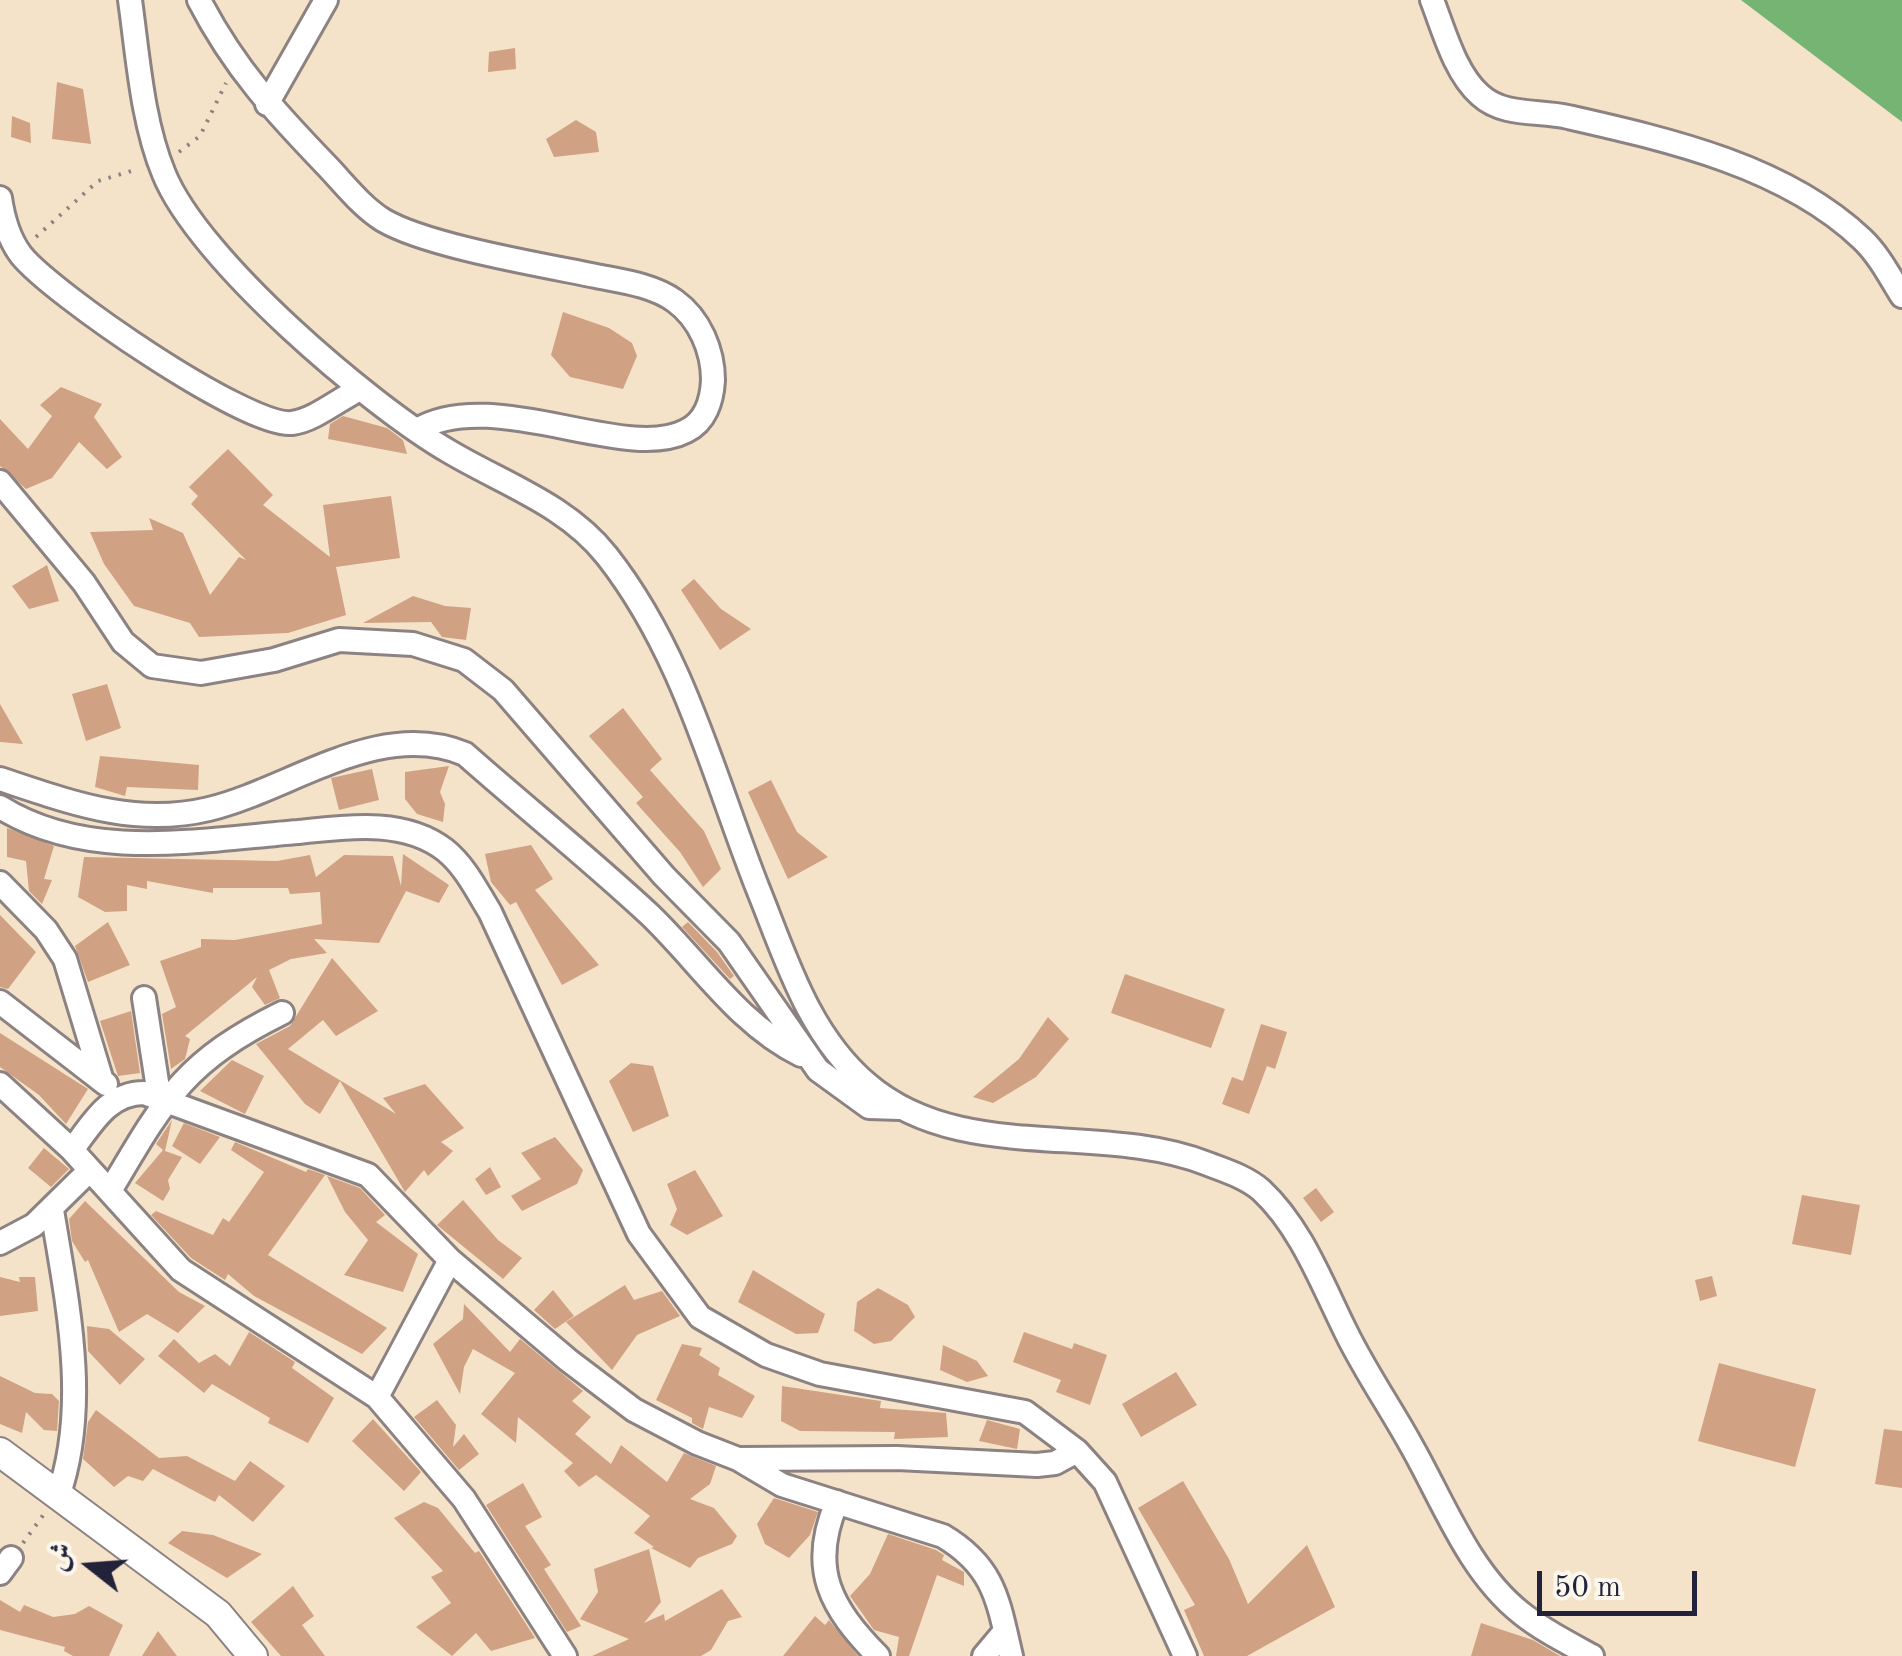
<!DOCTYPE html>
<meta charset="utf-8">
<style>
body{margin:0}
#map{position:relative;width:1902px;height:1656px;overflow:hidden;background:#f5e3c9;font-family:"Old Standard TT",Amiri,serif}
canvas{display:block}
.north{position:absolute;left:40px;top:1516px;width:100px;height:100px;-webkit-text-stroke:8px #fbf7ec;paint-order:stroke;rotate:287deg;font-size:28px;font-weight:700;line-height:40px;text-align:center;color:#22223b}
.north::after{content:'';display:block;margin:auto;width:35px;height:45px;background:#22223b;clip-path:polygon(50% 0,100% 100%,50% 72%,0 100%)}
.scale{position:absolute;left:1537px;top:1571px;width:160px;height:45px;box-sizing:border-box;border:5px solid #22223b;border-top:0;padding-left:12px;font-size:30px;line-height:35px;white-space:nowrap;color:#22223b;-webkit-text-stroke:8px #fbf7ec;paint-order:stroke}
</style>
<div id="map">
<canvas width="1902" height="1656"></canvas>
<div class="north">ش</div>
<div class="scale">50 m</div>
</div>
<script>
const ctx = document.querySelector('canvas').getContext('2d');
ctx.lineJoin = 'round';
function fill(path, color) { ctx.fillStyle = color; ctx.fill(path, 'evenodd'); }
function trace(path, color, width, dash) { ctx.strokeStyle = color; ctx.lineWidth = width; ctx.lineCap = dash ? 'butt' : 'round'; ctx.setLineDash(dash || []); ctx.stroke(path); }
fill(new Path2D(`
 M 1741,0 L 1902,0 L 1902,122 Z`), '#76b474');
fill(new Path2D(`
 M 515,48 L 516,69 L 488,72 L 489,52 Z
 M 57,82 L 83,89 L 91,144 L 52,139 Z
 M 12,116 L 30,123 L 31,143 L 11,137 Z
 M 576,120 L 596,132 L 599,152 L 554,157 L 546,139 Z
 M 563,312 L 609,328 L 632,343 L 637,356 L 623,389 L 570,377 L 551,355 Z
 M 61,387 L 102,404 L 94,417 L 122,457 L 107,469 L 79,442 L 52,478 L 26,489 L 0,466 L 0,419 L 28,449 L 52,416 L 40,405 Z
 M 343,416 L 387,428 L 403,440 L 407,454 L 328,439 L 330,424 Z
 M 228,449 L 273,495 L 263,505 L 330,557 L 323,505 L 391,496 L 400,558 L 336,567 L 346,615 L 288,633 L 199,637 L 190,623 L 134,606 L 104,564 L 90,532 L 153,530 L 149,518 L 183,533 L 210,595 L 239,557 L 246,560 L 191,504 L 198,496 L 189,487 Z
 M 47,565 L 59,601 L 29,609 L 12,586 Z
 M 694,579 L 721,609 L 751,629 L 720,650 L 681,590 Z
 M 413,596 L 445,606 L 471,608 L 466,640 L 442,637 L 431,622 L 363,623 Z
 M 107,684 L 121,728 L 86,741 L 72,694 Z
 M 0,704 L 23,744 L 0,742 Z
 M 623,708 L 662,759 L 650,770 L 704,831 L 721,869 L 703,887 L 680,852 L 636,803 L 643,797 L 589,736 Z
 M 100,756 L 199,765 L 198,790 L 127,787 L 125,796 L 95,787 Z
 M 449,766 L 440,792 L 445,804 L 443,822 L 417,814 L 405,799 L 405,772 Z
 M 372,769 L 379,800 L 339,810 L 331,778 Z
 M 771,780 L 797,832 L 828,857 L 788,879 L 748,792 Z
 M 7,828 L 54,846 L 44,879 L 52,880 L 42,904 L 29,891 L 26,861 L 7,857 Z
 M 531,845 L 553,879 L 535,890 L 599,965 L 562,985 L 516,902 L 510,905 L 491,882 L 485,854 Z
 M 403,854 L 449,885 L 439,903 L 406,891 L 379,943 L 314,939 L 327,953 L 291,959 L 269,970 L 280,998 L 265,1005 L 252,987 L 257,977 L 185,1036 L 190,1039 L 185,1059 L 171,1069 L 162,1014 L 176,1007 L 160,961 L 201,947 L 201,939 L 235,940 L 322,924 L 320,892 L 290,894 L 288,888 L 213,888 L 213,893 L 147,881 L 147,889 L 127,885 L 127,911 L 105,912 L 78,897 L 84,857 L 277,861 L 310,855 L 316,877 L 344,855 L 393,856 L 401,886 Z
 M 0,915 L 36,952 L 8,989 L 0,987 Z
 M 108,922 L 130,965 L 88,982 L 75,946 Z
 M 688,922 L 717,952 L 734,976 L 730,979 L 682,927 Z
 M 332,958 L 378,1011 L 336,1036 L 323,1020 L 288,1049 L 396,1114 L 383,1098 L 425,1084 L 464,1128 L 441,1142 L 453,1151 L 428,1176 L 424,1170 L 405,1192 L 340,1081 L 320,1114 L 305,1104 L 256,1044 L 290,1026 Z
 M 1125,974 L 1225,1009 L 1211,1048 L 1111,1013 Z
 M 131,1011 L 140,1073 L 118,1076 L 100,1021 Z
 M 1048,1017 L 1069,1039 L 1036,1077 L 993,1103 L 973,1097 L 1019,1059 Z
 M 1261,1024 L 1287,1032 L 1275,1069 L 1267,1066 L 1249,1114 L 1222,1104 L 1232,1077 L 1243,1081 Z
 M 0,1033 L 88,1089 L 66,1124 L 39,1095 L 0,1067 Z
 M 232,1060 L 264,1076 L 245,1114 L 200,1091 Z
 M 631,1063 L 653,1066 L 669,1116 L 633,1132 L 609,1081 Z
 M 172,1120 L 165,1151 L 182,1157 L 168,1180 L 170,1189 L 163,1201 L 135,1183 L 163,1150 L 156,1144 Z
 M 184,1123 L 220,1137 L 200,1164 L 172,1146 Z
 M 555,1137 L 583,1170 L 577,1184 L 522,1211 L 511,1196 L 541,1179 L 521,1153 Z
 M 235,1142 L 306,1172 L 308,1169 L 325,1175 L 268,1255 L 387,1328 L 362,1354 L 254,1296 L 228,1274 L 225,1280 L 191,1258 L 151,1215 L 156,1211 L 213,1235 L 223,1218 L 229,1222 L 264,1172 L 231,1150 Z
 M 44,1148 L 69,1169 L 51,1187 L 28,1168 Z
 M 490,1167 L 501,1187 L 486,1195 L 475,1179 Z
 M 695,1170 L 723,1216 L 687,1235 L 670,1225 L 677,1209 L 667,1184 Z
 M 327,1176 L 360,1188 L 385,1215 L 376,1222 L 418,1254 L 403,1292 L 344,1275 L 368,1240 L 345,1212 Z
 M 1316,1188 L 1334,1212 L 1321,1222 L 1303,1198 Z
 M 1802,1195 L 1860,1205 L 1851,1255 L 1792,1244 Z
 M 463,1200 L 498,1240 L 522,1258 L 503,1279 L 437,1225 Z
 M 85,1201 L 179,1292 L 205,1306 L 178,1333 L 147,1314 L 119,1332 L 88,1260 L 85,1262 L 72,1241 L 69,1219 Z
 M 753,1270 L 825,1314 L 818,1333 L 796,1334 L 738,1302 Z
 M 1712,1276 L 1717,1296 L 1700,1301 L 1695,1280 Z
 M 0,1277 L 20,1282 L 19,1277 L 35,1277 L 38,1311 L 0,1316 Z
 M 625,1285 L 634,1300 L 662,1291 L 680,1316 L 637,1335 L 612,1370 L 566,1322 Z
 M 878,1288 L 908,1305 L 915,1317 L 891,1341 L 874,1344 L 854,1331 L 857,1302 Z
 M 553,1290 L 574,1316 L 555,1329 L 534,1310 Z
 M 464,1304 L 510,1352 L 520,1339 L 583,1391 L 572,1401 L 591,1417 L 575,1434 L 611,1464 L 621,1445 L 667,1482 L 684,1453 L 716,1466 L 710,1484 L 690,1499 L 714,1508 L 737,1536 L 732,1544 L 698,1558 L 690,1568 L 651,1548 L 654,1547 L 634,1533 L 650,1516 L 596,1475 L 579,1487 L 564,1471 L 573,1463 L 518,1417 L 516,1443 L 481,1414 L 515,1373 L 473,1349 L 464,1367 L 460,1394 L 433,1344 L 463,1319 Z
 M 87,1326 L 109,1329 L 145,1359 L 120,1385 L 88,1351 Z
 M 249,1332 L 295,1362 L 292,1368 L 334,1398 L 308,1443 L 268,1423 L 270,1418 L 212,1384 L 204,1393 L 158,1356 L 174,1339 L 199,1363 L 215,1354 L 230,1366 Z
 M 1024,1332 L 1072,1349 L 1074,1343 L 1107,1355 L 1090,1405 L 1056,1392 L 1061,1380 L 1013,1362 Z
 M 682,1344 L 702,1348 L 699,1355 L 720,1368 L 718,1375 L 755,1396 L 742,1418 L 709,1407 L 703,1429 L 692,1423 L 692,1418 L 656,1400 Z
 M 943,1345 L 977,1361 L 988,1376 L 967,1382 L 940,1370 Z
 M 1719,1363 L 1816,1389 L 1795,1467 L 1698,1441 Z
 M 1176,1372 L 1197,1405 L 1141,1437 L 1122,1404 Z
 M 0,1376 L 35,1393 L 52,1394 L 59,1401 L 57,1431 L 44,1430 L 26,1412 L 22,1433 L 0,1424 Z
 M 782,1386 L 881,1401 L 880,1408 L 946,1413 L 948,1437 L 894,1439 L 895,1432 L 800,1431 L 781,1421 Z
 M 437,1400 L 456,1425 L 453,1447 L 464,1434 L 479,1454 L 459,1470 L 414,1417 Z
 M 96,1410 L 159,1458 L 187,1456 L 235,1481 L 250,1461 L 285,1486 L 253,1522 L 219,1495 L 215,1502 L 153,1469 L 143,1481 L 128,1476 L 114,1487 L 83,1459 L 88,1422 Z
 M 373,1419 L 421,1472 L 404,1491 L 352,1441 Z
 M 987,1420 L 1020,1429 L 1017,1449 L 979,1441 Z
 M 1884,1429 L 1902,1431 L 1902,1488 L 1875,1484 Z
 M 1183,1481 L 1229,1559 L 1248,1604 L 1307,1545 L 1335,1607 L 1247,1656 L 1204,1656 L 1184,1610 L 1195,1605 L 1138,1508 Z
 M 523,1483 L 542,1517 L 525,1526 L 551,1565 L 544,1569 L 581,1626 L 567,1632 L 486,1505 Z
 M 774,1498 L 818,1512 L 810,1535 L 789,1558 L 765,1544 L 757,1524 Z
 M 424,1502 L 438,1508 L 475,1553 L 479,1551 L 535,1638 L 491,1651 L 476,1633 L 452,1656 L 416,1627 L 451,1603 L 431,1577 L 443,1571 L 394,1518 Z
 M 182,1531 L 213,1535 L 262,1554 L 227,1578 L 168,1543 Z
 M 888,1534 L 936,1550 L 944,1555 L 942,1560 L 964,1572 L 964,1586 L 937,1575 L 909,1656 L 896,1656 L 899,1637 L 874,1630 L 850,1596 L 870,1574 Z
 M 649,1549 L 661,1602 L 644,1623 L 664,1614 L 665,1621 L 722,1589 L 742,1617 L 728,1621 L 711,1650 L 701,1656 L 592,1656 L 629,1639 L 580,1619 L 598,1592 L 594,1569 Z
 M 293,1586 L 314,1616 L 302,1625 L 325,1656 L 281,1656 L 251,1622 Z
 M 0,1600 L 20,1612 L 24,1605 L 53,1617 L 75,1614 L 89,1606 L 123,1625 L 109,1656 L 73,1656 L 64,1651 L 65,1647 L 0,1630 Z
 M 815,1616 L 825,1625 L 829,1620 L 858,1656 L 783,1656 Z
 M 1481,1623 L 1533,1640 L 1560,1656 L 1471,1656 Z
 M 158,1631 L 177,1656 L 142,1656 Z`), '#d0a183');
const minor = new Path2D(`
 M 130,0 C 138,57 142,121 164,174 C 199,260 369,405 450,452 C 504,484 567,505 607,556 C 684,654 713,775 758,889 C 786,958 808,1034 867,1084 C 961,1165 1099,1121 1208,1164 C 1226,1171 1246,1177 1261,1190 C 1301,1227 1322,1284 1346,1332 C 1365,1371 1390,1407 1411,1445 C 1443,1501 1469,1572 1521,1613 C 1542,1630 1568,1643 1592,1656
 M 199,0 C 234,68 276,113 328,167 C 345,185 362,207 383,220 C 427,246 542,265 596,276 C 621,281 653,285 675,301 C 700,319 713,351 713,380 C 712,401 705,422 686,431 C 625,463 492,385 417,430
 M 1432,0 C 1444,31 1455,73 1480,95 C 1504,117 1539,110 1568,117 C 1669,140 1785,166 1862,239 C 1879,255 1890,277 1902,296
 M 267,104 L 326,0
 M 0,198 C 3,218 8,238 21,255 C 51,293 247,428 292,423 C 313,421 341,398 360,389
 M 0,482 L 84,583 L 123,642 L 152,666 L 201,673 L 274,660 L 339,640 L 413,644 L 464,660 L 503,690 L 664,876 L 729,942 L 818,1070 L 869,1107 L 900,1108
 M 0,779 C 70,802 134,827 209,809 C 291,789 379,718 465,754 C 526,808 590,859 650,915 C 699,962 739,1025 801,1055
 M 0,807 C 88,862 199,840 298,832 C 346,827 404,818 445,850 C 465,866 477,891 490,912 L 639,1234 L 700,1317 L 766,1355 L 820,1374 L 1025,1412 L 1077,1451 L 1105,1482 L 1185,1656
 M 0,883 L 46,930 L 65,959 L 102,1081
 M 144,998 L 159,1095
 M 0,1002 L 106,1084
 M 0,1084 L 72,1150 L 181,1270 L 377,1397 L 464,1499 L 565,1656
 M 72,1150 C 92,1124 108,1093 144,1093 L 368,1175 L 450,1260 L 568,1360 L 634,1410 L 697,1443 L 738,1459 L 897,1458 L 1037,1465 L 1055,1463 L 1077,1451
 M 110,1191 C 164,1100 183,1062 282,1013
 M 52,1210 C 67,1301 90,1406 58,1496
 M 0,1243 L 34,1225 L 90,1170
 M 377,1397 L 450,1260
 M 738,1459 L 782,1485 L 943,1536 C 995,1567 998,1601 1011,1656
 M 837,1502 C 808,1569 831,1608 878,1656
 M 0,1573 L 11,1558
 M 984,1656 L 1005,1631`);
const major = new Path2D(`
 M 0,1452 L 218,1614 L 253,1656`);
trace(minor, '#8c8282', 28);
trace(major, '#8c8282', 32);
trace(new Path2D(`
 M 179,152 L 200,136 L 226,83
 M 36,237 L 98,181 L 138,169
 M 23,1543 L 44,1514`), '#8c8282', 4, [2.5, 8]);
trace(minor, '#fff', 22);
trace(major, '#fff', 28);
</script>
